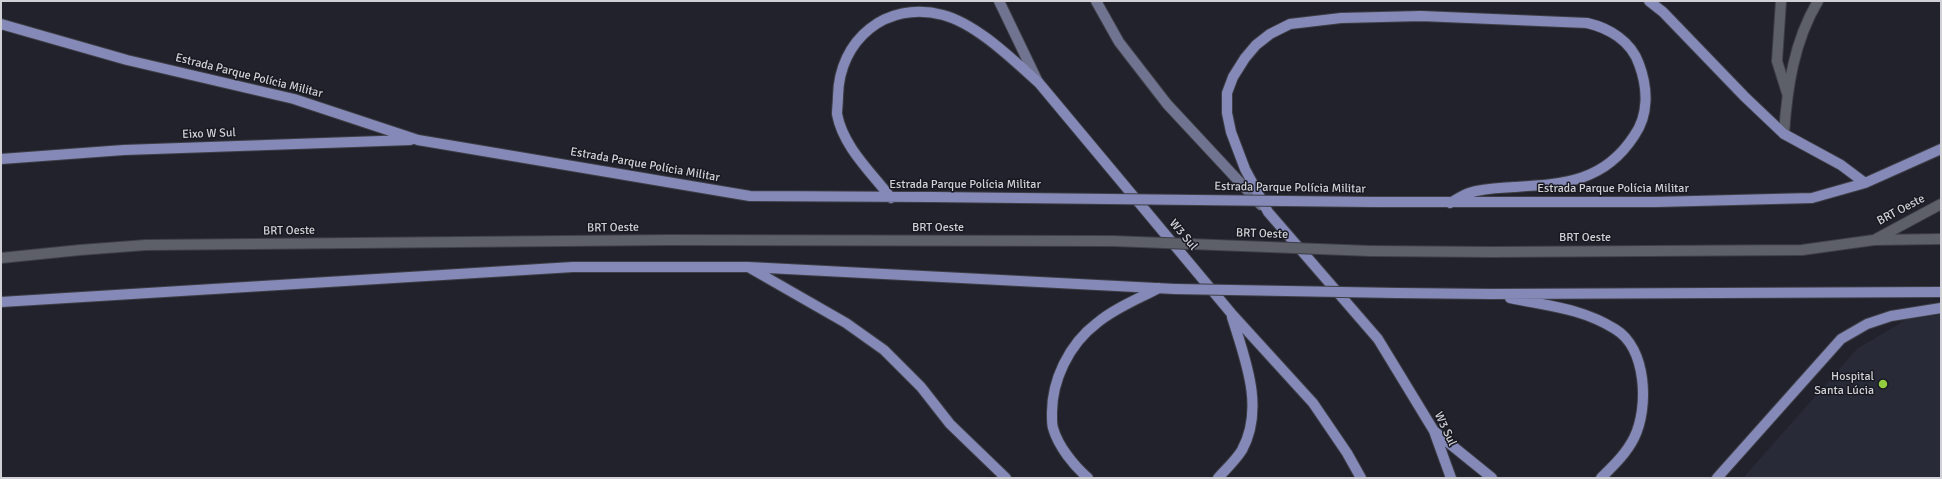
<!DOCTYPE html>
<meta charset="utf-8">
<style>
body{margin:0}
#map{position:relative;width:1942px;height:479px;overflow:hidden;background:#21222b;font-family:Signika,sans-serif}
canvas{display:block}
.frame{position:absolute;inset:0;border:2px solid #d0d0d6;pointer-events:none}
</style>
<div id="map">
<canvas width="1942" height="479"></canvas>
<div class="frame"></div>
</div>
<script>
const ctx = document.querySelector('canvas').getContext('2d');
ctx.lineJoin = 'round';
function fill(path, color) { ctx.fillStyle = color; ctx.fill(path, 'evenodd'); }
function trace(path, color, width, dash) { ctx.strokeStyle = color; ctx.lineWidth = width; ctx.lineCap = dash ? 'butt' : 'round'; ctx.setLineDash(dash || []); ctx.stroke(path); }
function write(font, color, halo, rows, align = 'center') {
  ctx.font = font + ' Signika,sans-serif'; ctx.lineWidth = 3; ctx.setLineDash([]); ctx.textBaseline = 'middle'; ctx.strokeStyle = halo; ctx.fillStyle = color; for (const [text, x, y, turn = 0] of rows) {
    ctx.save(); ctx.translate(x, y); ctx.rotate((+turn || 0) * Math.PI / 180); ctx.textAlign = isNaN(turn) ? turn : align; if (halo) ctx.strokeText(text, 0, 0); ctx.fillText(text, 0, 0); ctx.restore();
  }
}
fill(new Path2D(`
 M 1941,315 L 1941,478 L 1743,478 L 1857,349 L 1907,319 Z`), '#282a38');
const lane = new Path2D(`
 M 1781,1 L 1777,61 L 1787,93
 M 1784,134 C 1787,88 1794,41 1818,1
 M 1876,239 L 1941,204
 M 1371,251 L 1493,252 L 1802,250 L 1874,240 L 1941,239
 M 1,258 L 80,250 L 146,245 L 668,240 L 1113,241`);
const secondary = new Path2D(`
 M 999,1 L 1038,82
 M 1096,1 L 1119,42 L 1167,104 L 1261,205`);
const primary = new Path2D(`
 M 1649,1 L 1663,12 L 1744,96 L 1784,134 L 1841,165 L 1865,183
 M 1,24 L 127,60 L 294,99 L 418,140 L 750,196 L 931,197
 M 1,159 L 124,150 L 410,140
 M 891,198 C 872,173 843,147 837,114 C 837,109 838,102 838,96 C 839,40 886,0 943,15 C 977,24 1013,60 1039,83 L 1231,313 L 1313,403 L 1347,453 L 1361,478
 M 1373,202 L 1656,202 L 1812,198 L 1865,183 L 1941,149
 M 1450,203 C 1456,200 1462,195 1469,193 C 1483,188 1499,188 1514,187 C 1564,184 1604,182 1634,136 C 1649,115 1648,88 1639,64 C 1631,41 1609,28 1587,23 L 1421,16 L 1341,18 L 1290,24 L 1270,34 L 1256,45 L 1245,58 L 1233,77 L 1227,93 L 1227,113 L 1231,132 L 1245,169 L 1268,212 L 1378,339 L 1434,431 L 1451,478
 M 750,268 L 846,323 L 884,350 L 921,387 L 950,424 L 1006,478
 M 1397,293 L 1491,294 L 1941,292
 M 1510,298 C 1548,306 1581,308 1615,329 C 1647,348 1649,408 1634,438 C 1626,454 1613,466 1601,478
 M 1,302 L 573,267 L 748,267 L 1175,289
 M 1434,431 L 1492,478
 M 1088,478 C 1074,466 1058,446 1053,428 C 1052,425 1052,420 1052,416 C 1051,381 1069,344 1097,323 C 1115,308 1138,299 1159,288
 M 1218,478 C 1226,469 1236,460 1242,450 C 1265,408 1245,359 1232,317
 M 1717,478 L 1841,339 L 1867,324 L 1891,316 L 1941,308`);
trace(lane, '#3e3e46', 12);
trace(secondary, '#3e3e46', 12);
trace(primary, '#3e3e46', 12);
trace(lane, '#5d5f69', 10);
trace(secondary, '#717490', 10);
trace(primary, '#8589b7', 10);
const laneBridge = new Path2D(`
 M 1113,241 L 1371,251`);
const primaryBridge = new Path2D(`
 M 931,197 L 1373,202
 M 1175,289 L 1397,293`);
trace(laneBridge, '#3e3e46', 12, []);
trace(primaryBridge, '#3e3e46', 12, []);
trace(laneBridge, '#5d5f69', 10);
trace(primaryBridge, '#8589b7', 10);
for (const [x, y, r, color] of [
 [1883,384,5,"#91cd3f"]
]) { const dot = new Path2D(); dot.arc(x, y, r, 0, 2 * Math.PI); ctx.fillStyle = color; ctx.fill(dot); trace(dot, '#181921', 1.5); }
write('12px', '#d0d0d6', '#181921', [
 ["Estrada Parque Polícia Militar",249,76,14],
 ["Eixo W Sul",209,134,-2],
 ["Estrada Parque Polícia Militar",645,165,10],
 ["Estrada Parque Polícia Militar",965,185],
 ["Estrada Parque Polícia Militar",1290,188,1],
 ["Estrada Parque Polícia Militar",1613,189],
 ["BRT Oeste",1901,210,-28],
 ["BRT Oeste",613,228,-1],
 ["BRT Oeste",938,228],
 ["BRT Oeste",289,231,-1],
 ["BRT Oeste",1262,234,2],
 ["W3 Sul",1183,235,50],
 ["BRT Oeste",1585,238],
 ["W3 Sul",1445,429,65]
]);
write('12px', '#d0d0d6', '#181921', [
 ["Hospital",1874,377],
 ["Santa Lúcia",1874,391]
], 'right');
</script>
